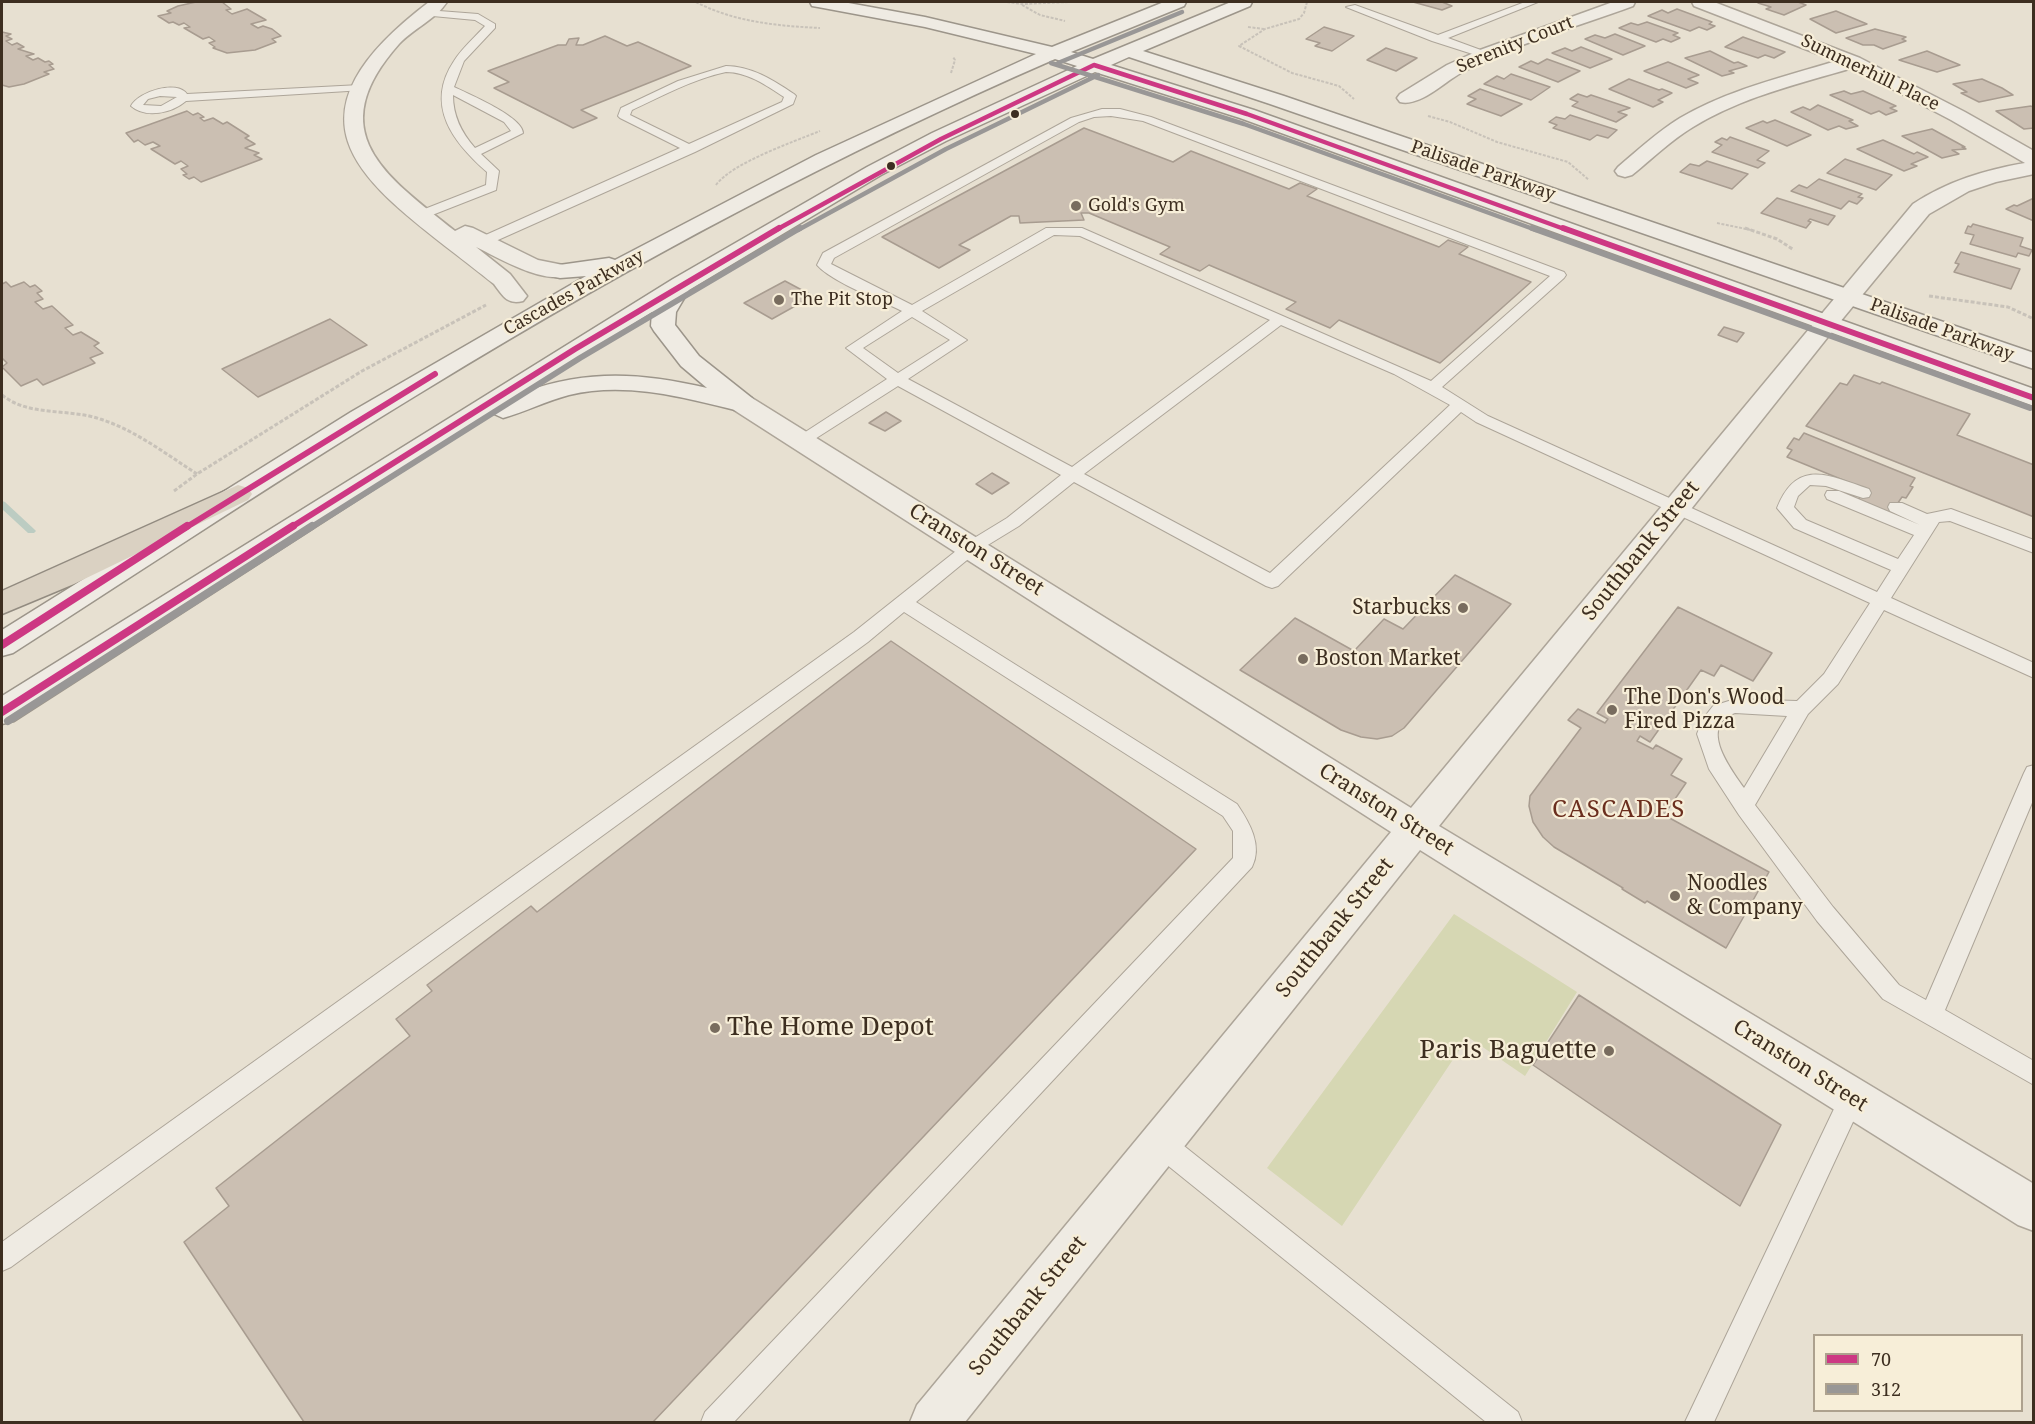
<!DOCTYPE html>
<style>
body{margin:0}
#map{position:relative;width:2035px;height:1424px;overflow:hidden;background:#e7e0d1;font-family:"Noto Serif",serif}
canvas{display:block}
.frame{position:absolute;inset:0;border:3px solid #3d2e20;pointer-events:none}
.legend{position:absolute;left:1813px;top:1334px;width:210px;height:78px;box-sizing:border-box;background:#f7eed8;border:2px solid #ada18e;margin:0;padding:8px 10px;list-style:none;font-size:18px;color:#3d2e20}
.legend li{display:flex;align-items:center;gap:12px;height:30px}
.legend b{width:30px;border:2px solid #ada18e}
</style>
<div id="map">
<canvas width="2035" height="1424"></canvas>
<div class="frame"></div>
<ul class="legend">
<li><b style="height:8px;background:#cd3883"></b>70</li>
<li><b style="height:8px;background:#999796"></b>312</li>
</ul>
</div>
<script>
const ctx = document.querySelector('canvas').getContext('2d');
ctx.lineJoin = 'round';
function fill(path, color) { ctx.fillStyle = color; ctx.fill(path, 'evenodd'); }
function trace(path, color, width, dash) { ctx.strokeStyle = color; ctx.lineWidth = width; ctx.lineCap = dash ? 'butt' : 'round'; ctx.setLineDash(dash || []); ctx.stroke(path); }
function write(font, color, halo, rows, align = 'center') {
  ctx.font = font + ' "Noto Serif",serif'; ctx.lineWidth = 4.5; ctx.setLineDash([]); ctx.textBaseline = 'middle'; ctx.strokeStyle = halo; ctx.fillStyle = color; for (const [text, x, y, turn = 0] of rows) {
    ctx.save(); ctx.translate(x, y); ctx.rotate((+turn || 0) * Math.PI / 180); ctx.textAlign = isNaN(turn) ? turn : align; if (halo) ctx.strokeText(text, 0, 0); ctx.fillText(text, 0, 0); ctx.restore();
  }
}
fill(new Path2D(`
 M 1454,914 L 1577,992 L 1525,1076 L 1468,1037 L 1342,1226 L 1267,1168 Z`), '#d6d7b3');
fill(new Path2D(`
 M 2,501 L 5,502 L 34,529 L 36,531 L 34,533 L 28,533 L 2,509 Z`), '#bcccc2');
const building = new Path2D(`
 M 196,2 L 222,2 L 231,9 L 226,10 L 232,14 L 247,9 L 266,20 L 251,24 L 258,28 L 263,26 L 272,29 L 281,36 L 272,39 L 276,42 L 255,50 L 227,53 L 213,48 L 215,47 L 209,43 L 215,41 L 209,37 L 203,39 L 184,28 L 190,27 L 184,23 L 179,25 L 173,22 L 169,23 L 158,16 L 171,13 L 167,11 L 178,6 Z
 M 1413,2 L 1444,2 L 1442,2 L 1452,6 L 1442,10 Z
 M 1761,2 L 1798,2 L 1806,5 L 1784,15 L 1766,9 L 1771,7 L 1758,3 Z
 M 1677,9 L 1712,22 L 1709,24 L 1715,26 L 1707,30 L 1699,27 L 1690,31 L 1648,16 L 1662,10 L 1668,13 Z
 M 1836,11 L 1867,24 L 1836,33 L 1810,19 Z
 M 1647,22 L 1678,33 L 1673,35 L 1680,38 L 1671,42 L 1663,39 L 1656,42 L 1619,28 L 1631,23 L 1638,25 Z
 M 1324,27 L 1354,36 L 1332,51 L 1315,46 L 1320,43 L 1306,39 Z
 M 1875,29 L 1906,37 L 1902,39 L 1906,41 L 1883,49 L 1874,45 L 1863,45 L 1846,38 Z
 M 2,32 L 11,34 L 6,36 L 12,39 L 6,41 L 12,45 L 17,43 L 24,47 L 18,49 L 34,54 L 26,56 L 33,60 L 38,58 L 45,62 L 49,61 L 53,64 L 49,65 L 54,69 L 44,72 L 49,74 L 24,84 L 9,87 L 2,85 Z
 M 1615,34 L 1645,46 L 1623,55 L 1585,39 L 1595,35 L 1605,38 Z
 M 605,36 L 627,46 L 638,42 L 691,66 L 581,110 L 597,118 L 573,128 L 494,88 L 509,82 L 488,71 L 558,45 L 566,45 L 569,39 L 579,38 L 576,45 L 583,45 Z
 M 1743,37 L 1785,52 L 1774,58 L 1765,55 L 1758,58 L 1725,47 Z
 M 1581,47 L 1612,59 L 1590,68 L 1552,53 L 1565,48 L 1572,51 Z
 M 1386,48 L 1417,58 L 1396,71 L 1367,60 Z
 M 1710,51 L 1734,63 L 1738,62 L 1747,66 L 1729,71 L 1734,73 L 1722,76 L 1685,58 Z
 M 1927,51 L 1960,65 L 1937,72 L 1899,60 Z
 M 1547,59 L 1580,71 L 1558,82 L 1519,67 L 1531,61 L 1538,64 Z
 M 1668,62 L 1699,75 L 1688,79 L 1698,83 L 1686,88 L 1644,71 Z
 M 1511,74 L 1550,87 L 1531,100 L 1484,84 L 1497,76 L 1504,79 Z
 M 1629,79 L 1659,90 L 1662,89 L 1672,93 L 1658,100 L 1663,102 L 1653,107 L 1609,89 Z
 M 1982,79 L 2002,88 L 2013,95 L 1979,102 L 1961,93 L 1967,92 L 1953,84 Z
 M 1480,89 L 1522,104 L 1501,116 L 1467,104 L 1476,99 L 1468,96 Z
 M 1844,91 L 1851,94 L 1863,91 L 1896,106 L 1890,108 L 1897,111 L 1886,115 L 1879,111 L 1871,114 L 1830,95 Z
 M 1578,94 L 1587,97 L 1591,95 L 1630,108 L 1618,112 L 1627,115 L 1616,122 L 1572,106 L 1578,102 L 1570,99 Z
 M 1818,105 L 1853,120 L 1849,121 L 1858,126 L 1846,129 L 1839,126 L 1828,130 L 1791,112 L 1803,107 L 1810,110 Z
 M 2031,106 L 2034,108 L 2034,128 L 2024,129 L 1996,111 Z
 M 187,111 L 193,115 L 198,113 L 204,117 L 200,118 L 204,121 L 213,118 L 223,124 L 227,122 L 249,136 L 245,138 L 255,144 L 245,148 L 259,153 L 254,155 L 262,159 L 201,182 L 194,177 L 189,179 L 183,175 L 187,174 L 181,169 L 188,166 L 181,161 L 175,164 L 151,149 L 160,146 L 153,142 L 145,145 L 138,140 L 134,142 L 126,133 Z
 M 1570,115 L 1617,130 L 1608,138 L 1597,135 L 1590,140 L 1553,128 L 1557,125 L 1549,122 L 1556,117 L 1565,119 Z
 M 1775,120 L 1811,135 L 1787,146 L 1746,128 L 1763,121 L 1767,123 Z
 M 1084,128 L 1173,162 L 1191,151 L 1289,189 L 1300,183 L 1317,189 L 1307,196 L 1439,247 L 1448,240 L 1468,247 L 1459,254 L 1531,282 L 1440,363 L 1339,320 L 1330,328 L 1286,309 L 1296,302 L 1209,265 L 1200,271 L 1160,254 L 1170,247 L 1089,213 L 1081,213 L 1084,220 L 1020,223 L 1019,216 L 1011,216 L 959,245 L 970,250 L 939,268 L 882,237 Z
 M 1932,129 L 1965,147 L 1962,147 L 1966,149 L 1952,150 L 1959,154 L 1942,158 L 1902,136 Z
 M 1730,137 L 1769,151 L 1757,160 L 1765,163 L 1758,168 L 1712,152 L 1722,145 L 1715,142 L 1722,138 L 1727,140 Z
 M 1883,140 L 1914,154 L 1917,152 L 1928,157 L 1911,164 L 1917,166 L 1904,171 L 1857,149 Z
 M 1845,159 L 1892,175 L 1876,190 L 1827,173 Z
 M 1707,161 L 1748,174 L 1732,189 L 1680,172 L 1690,164 L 1699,166 Z
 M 1819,179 L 1862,194 L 1858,197 L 1863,198 L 1857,204 L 1849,201 L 1841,209 L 1791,191 L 1799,185 L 1807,188 Z
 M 1777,198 L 1835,216 L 1828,225 L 1810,219 L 1808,221 L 1811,222 L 1806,228 L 1761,213 Z
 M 2034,198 L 2034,221 L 2006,209 L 2014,205 L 2017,206 Z
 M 1973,224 L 2023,238 L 2020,246 L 2032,250 L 2029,256 L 2018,253 L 2016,257 L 1970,244 L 1974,235 L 1965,233 L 1968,226 L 1971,227 Z
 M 1961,252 L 2020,269 L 2011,289 L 1954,272 L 1959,264 L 1955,263 Z
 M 785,281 L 813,296 L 772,319 L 744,303 Z
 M 6,282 L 11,287 L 24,282 L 30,287 L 35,285 L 42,291 L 37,293 L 43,299 L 35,302 L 43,309 L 52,306 L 73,325 L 65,328 L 73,335 L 81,332 L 99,343 L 94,346 L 103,353 L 90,358 L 95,363 L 43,385 L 37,379 L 21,386 L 2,367 L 7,363 L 2,358 L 2,284 Z
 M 330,319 L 367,345 L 258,397 L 222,369 Z
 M 1724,327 L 1744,333 L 1737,342 L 1718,335 Z
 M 1854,375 L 1880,384 L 1882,382 L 1970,414 L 1957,435 L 2034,465 L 2034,517 L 1806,426 L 1840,383 L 1847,385 Z
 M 886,412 L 901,421 L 885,431 L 869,423 Z
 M 1804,433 L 1915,478 L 1910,486 L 1913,487 L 1906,498 L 1902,497 L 1889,516 L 1856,503 L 1865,489 L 1787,457 L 1792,450 L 1787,448 L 1794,438 L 1799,440 Z
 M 992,473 L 1009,483 L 992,494 L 976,484 Z
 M 1455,575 L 1511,604 L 1404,728 L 1392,736 L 1377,739 L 1361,737 L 1341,730 L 1240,670 L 1295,618 L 1354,651 L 1384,619 L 1403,629 Z
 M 1678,607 L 1772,653 L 1753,681 L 1721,665 L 1714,676 L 1701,670 L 1650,742 L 1640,736 L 1637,741 L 1653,749 L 1656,745 L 1682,759 L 1671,775 L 1686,783 L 1664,815 L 1769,872 L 1726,948 L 1647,901 L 1645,903 L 1622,889 L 1623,888 L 1554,847 L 1543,837 L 1533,822 L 1529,806 L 1530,796 L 1581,728 L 1568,720 L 1578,709 L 1605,723 L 1608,719 L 1597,713 Z
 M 891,641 L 1196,849 L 653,1422 L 304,1422 L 184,1242 L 229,1206 L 216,1188 L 410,1036 L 396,1019 L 432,991 L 427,985 L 531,906 L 537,912 Z
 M 1579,995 L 1781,1125 L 1740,1206 L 1533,1065 Z`);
fill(building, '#cbbfb2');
trace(building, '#a89c90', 1.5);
const lane = new Path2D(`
 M 1525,2 L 1538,2 L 1448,38 L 1489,53 L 1489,57 L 1485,58 L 1432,41 L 1346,7 L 1355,5 L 1438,35 Z
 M 426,10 L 478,14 L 495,24 L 495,28 L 464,61 L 454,87 C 469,94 523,117 523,133 L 481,154 L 499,171 L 496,190 L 422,219 L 417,218 L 416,215 L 417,212 L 486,185 L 487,172 C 454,143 424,106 454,61 C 462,48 474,38 485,26 L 475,20 L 422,15 L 421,13 ZM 453,95 L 504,122 L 511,131 L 475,148 C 461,132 453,116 453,95 Z
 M 726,66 C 751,66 773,80 794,94 L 796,96 L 793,104 L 695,152 L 489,244 L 479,244 L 477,241 L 479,238 L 680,148 L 620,118 L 618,116 L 621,108 L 678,81 ZM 726,72 C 747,72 766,85 784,97 L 782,102 L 689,144 L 630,115 L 632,110 C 662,96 693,79 726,72 Z
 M 360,85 L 364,86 L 364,90 L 186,101 C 172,113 146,119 131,106 C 139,91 177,80 187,94 ZM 160,96 L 177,97 L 161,106 L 143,105 L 148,99 Z
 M 1102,109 L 1120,109 L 1151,117 L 1564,272 L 1566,275 L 1564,278 L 1442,387 L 1488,416 L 1877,592 L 1891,570 L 1794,528 L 1777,508 C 1797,458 1828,475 1869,489 L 1871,493 L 1869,497 L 1863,498 L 1826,486 L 1810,485 L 1798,496 L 1794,507 L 1806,520 L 1898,559 L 1914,535 L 1827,499 L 1825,495 L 1827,491 L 1839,491 L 1920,525 L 1890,511 L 1888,507 L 1890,503 L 1902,503 L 1927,514 L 1951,509 L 2034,540 L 2034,553 L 1950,521 L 1939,522 L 1891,598 L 2034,663 L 2034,678 L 1884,610 L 1838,684 L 1808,714 L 1755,805 L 1833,907 L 1899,985 L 1926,1000 L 2024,773 L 2027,767 L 2034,765 L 2034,798 L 1945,1010 L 2034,1061 L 2034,1085 L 1883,999 L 1817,921 L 1739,815 L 1709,769 L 1697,734 L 1702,720 L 1713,706 L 1735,699 L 1797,701 L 1824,674 L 1870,603 L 1476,422 L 1461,412 L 1278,586 L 1272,588 L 1266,586 L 1074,482 L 1019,526 L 978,551 L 916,602 L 1237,804 C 1249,822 1263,845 1252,867 L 734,1422 L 701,1422 L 705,1412 L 1233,858 L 1233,831 L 1223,816 L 904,612 L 868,642 L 11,1267 L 2,1271 L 2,1242 L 854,632 L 966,543 L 1007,518 L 1061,475 L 898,386 L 807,444 L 801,445 L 793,440 L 887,379 L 846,348 L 902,311 C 880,300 832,282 817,265 L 823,253 L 1071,118 ZM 1111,116 L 1143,121 L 1550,276 L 1431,381 L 1082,228 L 1046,228 L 912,305 L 831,264 L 834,258 L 1079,122 L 1094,117 ZM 1054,235 L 1080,236 L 1270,320 L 1072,467 L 908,379 L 967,340 L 922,311 ZM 912,317 L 950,340 L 898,373 L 863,348 ZM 1281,325 L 1394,374 L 1450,405 L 1270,573 L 1084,474 ZM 1735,713 L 1787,716 L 1744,788 C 1730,768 1698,726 1735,713 Z
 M 1852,1086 L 1861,1090 L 1864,1098 L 1714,1422 L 1685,1422 L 1843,1090 Z
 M 1160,1130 L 1169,1134 L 1518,1412 L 1522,1422 L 1486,1422 L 1151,1152 L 1147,1143 L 1151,1134 Z`);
const street = new Path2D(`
 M 429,2 L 447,2 C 436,19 413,29 399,44 C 320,133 386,176 455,231 L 465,226 L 473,228 L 538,260 L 568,266 L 572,271 L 568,276 C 540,283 501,259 476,247 L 510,274 L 527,296 L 523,301 C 507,305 503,296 494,284 C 379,191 259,131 429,2 Z
 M 1613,2 L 1635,2 L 1633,6 C 1576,27 1514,44 1461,73 C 1444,82 1420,107 1400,102 L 1397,98 L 1400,94 L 1447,65 L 1480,50 Z
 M 1692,2 L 1714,2 L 1860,58 L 1965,112 L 2034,151 L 2034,174 L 1996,182 L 1969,191 L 1929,214 L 1835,328 L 1439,826 L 2034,1184 L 2034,1231 L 2018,1225 L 1420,850 L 965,1422 L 910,1422 L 917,1405 L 1391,832 L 734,410 L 730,404 L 734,398 L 743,396 L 752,398 L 1411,808 L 1913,204 C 1948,181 1985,170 2025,163 L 1951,120 L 1852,68 C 1798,84 1742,97 1693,127 C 1671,140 1652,159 1632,175 L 1625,177 L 1618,175 L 1615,171 L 1618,167 C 1638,150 1657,132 1680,118 C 1728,90 1783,77 1836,61 L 1694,6 Z`);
const secondary = new Path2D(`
 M 810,2 L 843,2 L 925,17 L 1052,47 L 1164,2 L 1186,2 L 1184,6 L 1071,52 L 1093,59 L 1231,2 L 1252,2 L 1250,6 L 1143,51 L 1284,96 L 2034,353 L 2034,369 L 1270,104 L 1129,57 L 1111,65 L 1254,110 L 2034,389 L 2034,406 L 1240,118 L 1095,72 L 946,141 L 881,175 L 689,290 L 676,312 L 675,325 L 699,356 L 752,398 L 756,404 L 752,410 L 743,412 C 686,398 627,381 569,395 C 546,401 525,412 503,418 L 492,413 L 14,721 L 2,724 L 2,696 L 673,279 L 867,167 L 932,133 L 1077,66 L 1055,59 C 839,153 631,264 430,387 C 289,472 152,564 13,653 L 2,656 L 2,630 L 351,412 L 586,276 L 560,278 L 552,276 L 548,271 L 552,266 L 609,258 L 615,260 L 816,155 L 1036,54 L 925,27 L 818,7 L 812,6 ZM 652,312 L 651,326 L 654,331 L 681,366 L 707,388 C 642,373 589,369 524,392 Z`);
const highway = new Path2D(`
 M 238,485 L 248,488 L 252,494 L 248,500 L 74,584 L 2,614 L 2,591 Z`);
trace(lane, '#ada599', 2);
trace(street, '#ada599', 3);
trace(secondary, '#9c958a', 3);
trace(highway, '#928b80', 3);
trace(new Path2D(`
 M 696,2 C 734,22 778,26 820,28
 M 1007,2 L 1022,4 L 1069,2
 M 1307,2 L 1304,13 L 1299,19 L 1265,29 L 1239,46 L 1292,73 L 1339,86 L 1354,99
 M 1022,5 L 1040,15 L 1065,21
 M 1248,27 L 1264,29
 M 951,73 L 955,60 L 953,57
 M 1428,116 L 1450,122 L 1497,142 L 1568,162 L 1589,180
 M 716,185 C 732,163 793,142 820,131
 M 1717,223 L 1751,230`), '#c8c2b9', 2, [3, 1.5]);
trace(new Path2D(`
 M 1745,228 L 1777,239 L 1794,250
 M 1929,296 L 2008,307 L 2034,319
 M 2,395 C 29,417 68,408 100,419 C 135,430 166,454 197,474
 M 174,491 L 197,474 L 362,371 L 486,305`), '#c8c2b9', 3, [4, 2]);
fill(lane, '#efebe3');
fill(street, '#efebe3');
fill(secondary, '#efebe3');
fill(highway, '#dad1c2');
trace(new Path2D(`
 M 776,230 L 941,139 L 1094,65 L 1247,114 L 1567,230`), '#cd3883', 4.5);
trace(new Path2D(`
 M 1563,228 L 2034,398
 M 185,528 L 435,374
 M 290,528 L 575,349 L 779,228`), '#cd3883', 6);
trace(new Path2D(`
 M 2,645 L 187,526
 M 2,712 L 293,526`), '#cd3883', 8);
trace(new Path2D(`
 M 1051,63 L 1244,124 L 1536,230
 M 1058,63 L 1182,12
 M 798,230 L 946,149 L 1098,75`), '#999796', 4.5);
trace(new Path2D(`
 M 1532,228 L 2030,408
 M 310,528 L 580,358 L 800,228`), '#999796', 6);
trace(new Path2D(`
 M 8,721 L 312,526`), '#999796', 8);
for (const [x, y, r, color] of [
 [1015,114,5,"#3d2e20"],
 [891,166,5,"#3d2e20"],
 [1076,206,6,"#786c5e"],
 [779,300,6,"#786c5e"],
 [1463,608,6,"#786c5e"],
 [1303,659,6,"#786c5e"],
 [1612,710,6,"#786c5e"],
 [1675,896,6,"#786c5e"],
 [715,1028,6,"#786c5e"],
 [1609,1051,6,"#786c5e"]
]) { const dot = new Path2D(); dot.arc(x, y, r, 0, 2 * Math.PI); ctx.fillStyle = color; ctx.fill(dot); trace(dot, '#f7eed8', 2); }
write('18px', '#3d2e20', '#f7eed8', [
 ["Serenity Court",1515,45,-22],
 ["Summerhill Place",1870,73,26],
 ["Palisade Parkway",1483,171,19],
 ["Cascades Parkway",574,293,-29],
 ["Palisade Parkway",1942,330,20]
]);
write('18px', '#3d2e20', '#f7eed8', [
 ["Gold's Gym",1088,206],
 ["The Pit Stop",791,300]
], 'left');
write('21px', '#3d2e20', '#f7eed8', [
 ["Cranston Street",976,550,32],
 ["Southbank Street",1641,551,-51],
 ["Cranston Street",1386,810,32],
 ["Southbank Street",1335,928,-51],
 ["Cranston Street",1800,1066,32],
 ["Southbank Street",1028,1306,-51]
]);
write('21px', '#3d2e20', '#f7eed8', [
 ["Starbucks",1451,608,"right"],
 ["Boston Market",1315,659],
 ["The Don's Wood",1624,698],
 ["Fired Pizza",1624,722],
 ["Noodles",1687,884],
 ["& Company",1687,908]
], 'left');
ctx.letterSpacing = '1.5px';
write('24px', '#6b2e1e', '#f7eed8', [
 ["CASCADES",1619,810]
]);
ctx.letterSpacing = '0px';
write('26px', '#3d2e20', '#f7eed8', [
 ["The Home Depot",727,1028],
 ["Paris Baguette",1597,1051,"right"]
], 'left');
</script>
